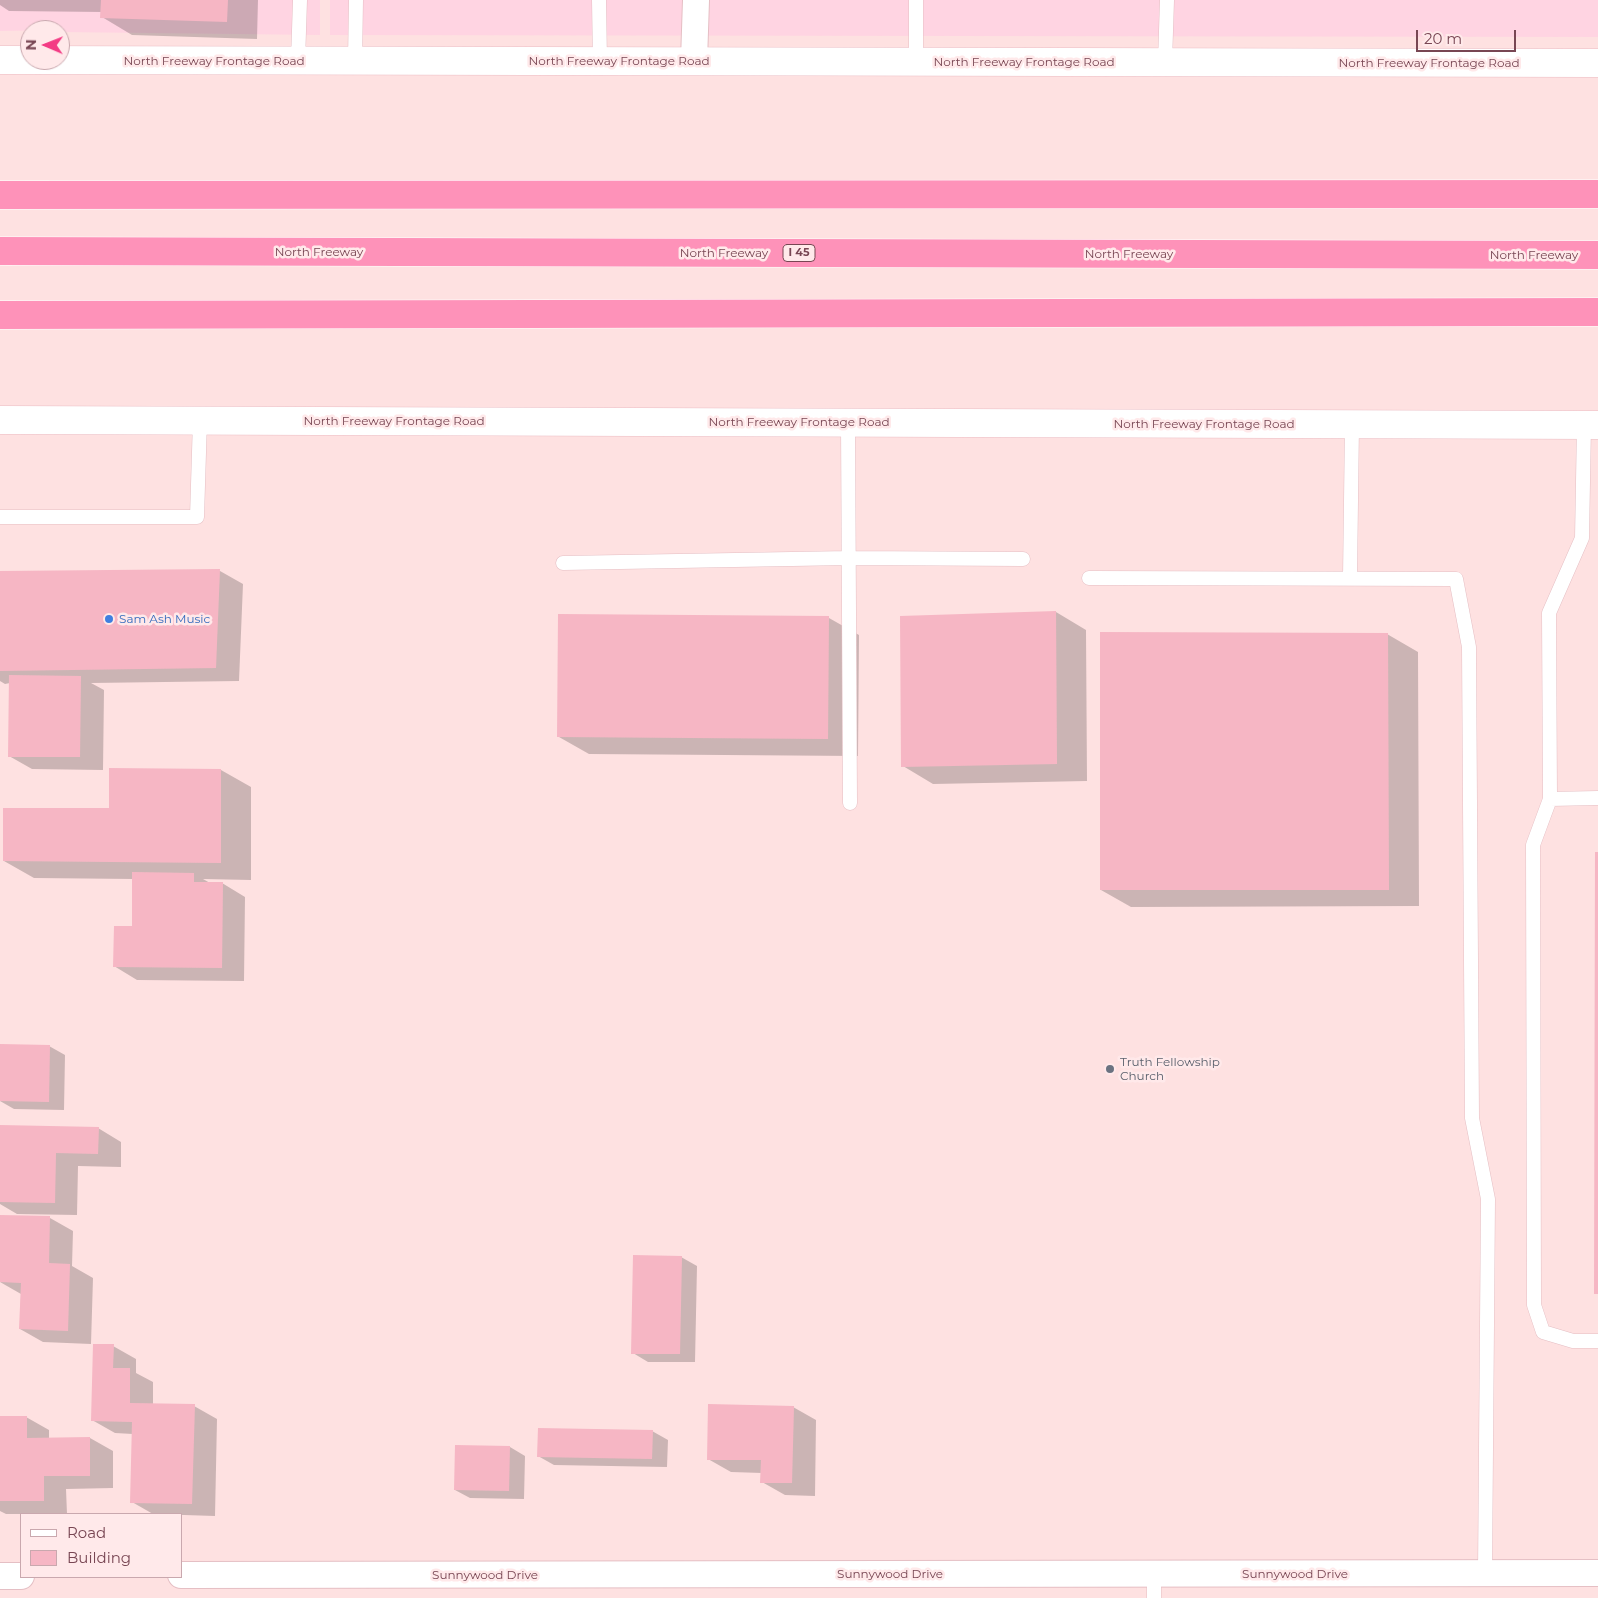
<!DOCTYPE html>
<style>
body{margin:0}
#map{position:relative;width:1598px;height:1598px;overflow:hidden;background:#fee1e1;font-family:Montserrat,sans-serif}
canvas{display:block}
.legend{position:absolute;left:20px;top:1513px;width:162px;height:65px;box-sizing:border-box;background:#ffe9ea;border:1px solid #c9a8ae;margin:0;padding:6px 9px;list-style:none;font-size:15px;color:#784653}
.legend li{display:flex;align-items:center;gap:10px;height:25px}
.legend b{width:25px;border:1px solid #c9a8ae}
.north{position:absolute;left:20px;top:20px;width:50px;height:50px;box-sizing:border-box;background:#ffe9ea;border:1px solid #c9a8ae;border-radius:50%;rotate:271deg;font-size:14px;font-weight:700;line-height:20px;text-align:center;color:#784653}
.north::after{content:'';display:block;margin:auto;width:18px;height:22px;background:#f33b84;clip-path:polygon(50% 0,100% 100%,50% 72%,0 100%)}
.scale{position:absolute;left:1416px;top:30px;width:100px;height:22px;box-sizing:border-box;border:2px solid #784653;border-top:0;padding-left:6px;font-size:15px;line-height:18px;white-space:nowrap;color:#784653;-webkit-text-stroke:4px #ffe9ea;paint-order:stroke}
</style>
<div id="map">
<canvas width="1598" height="1598"></canvas>
<ul class="legend">
<li><b style="height:6px;background:#fff"></b>Road</li>
<li><b style="height:14px;background:#f6b6c4"></b>Building</li>
</ul>
<div class="north">N</div>
<div class="scale">20 m</div>
</div>
<script>
const ctx = document.querySelector('canvas').getContext('2d');
ctx.lineJoin = 'round';
function fill(path, color) { ctx.fillStyle = color; ctx.fill(path, 'evenodd'); }
function trace(path, color, width, dash) { ctx.strokeStyle = color; ctx.lineWidth = width; ctx.lineCap = dash ? 'butt' : 'round'; ctx.setLineDash(dash || []); ctx.stroke(path); }
function write(font, color, halo, rows, align = 'center') {
  ctx.font = font + ' Montserrat,sans-serif'; ctx.lineWidth = 5; ctx.setLineDash([]); ctx.textBaseline = 'middle'; ctx.strokeStyle = halo; ctx.fillStyle = color; for (const [text, x, y, turn = 0] of rows) {
    ctx.save(); ctx.translate(x, y); ctx.rotate((+turn || 0) * Math.PI / 180); ctx.textAlign = isNaN(turn) ? turn : align; if (halo) ctx.strokeText(text, 0, 0); ctx.fillText(text, 0, 0); ctx.restore();
  }
}
fill(new Path2D(`
 M 0,0 L 320,0 L 320,35 L 60,32 L 60,30 L 0,31 Z
 M 330,0 L 1598,0 L 1598,37 L 330,35 Z`), '#ffd4e2');
fill(new Path2D(`
 M 0,0 L 258,0 L 257,39 L 132,35 L 102,17 L 102,12 L 9,11 L 0,5 Z
 M 220,571 L 243,584 L 239,681 L 91,683 L 104,690 L 103,770 L 32,769 L 9,756 L 10,683 L 5,684 L 0,681 L 0,572 Z
 M 1056,612 L 1086,630 L 1087,781 L 933,784 L 903,766 Z
 M 829,618 L 859,635 L 858,756 L 589,754 L 559,737 Z
 M 1387,634 L 1418,652 L 1419,906 L 1131,907 L 1101,890 Z
 M 221,770 L 251,787 L 251,880 L 203,879 L 210,883 L 222,883 L 245,897 L 244,981 L 137,980 L 114,966 L 133,928 L 134,879 L 34,878 L 4,861 L 110,810 Z
 M 0,1045 L 49,1046 L 65,1055 L 64,1110 L 14,1109 L 0,1101 Z
 M 0,1127 L 98,1128 L 121,1142 L 121,1167 L 78,1166 L 77,1215 L 17,1214 L 0,1204 Z
 M 50,1218 L 73,1231 L 72,1266 L 93,1278 L 91,1344 L 43,1342 L 20,1329 L 21,1294 L 0,1282 L 0,1248 Z
 M 681,1257 L 697,1266 L 695,1362 L 648,1362 L 633,1353 Z
 M 113,1346 L 136,1359 L 136,1373 L 153,1382 L 153,1405 L 194,1406 L 217,1419 L 215,1516 L 153,1514 L 132,1502 L 133,1434 L 115,1433 L 92,1420 Z
 M 793,1407 L 816,1420 L 815,1496 L 785,1495 L 762,1482 L 762,1473 L 731,1472 L 708,1459 Z
 M 0,1417 L 26,1417 L 49,1430 L 49,1438 L 90,1438 L 113,1451 L 113,1488 L 66,1489 L 67,1514 L 6,1514 L 0,1511 Z
 M 652,1431 L 668,1440 L 667,1467 L 554,1465 L 538,1456 Z
 M 510,1447 L 525,1456 L 524,1499 L 470,1498 L 455,1490 Z`), '#0003');
fill(new Path2D(`
 M 101,0 L 228,0 L 227,22 L 100,18 Z
 M 220,569 L 216,668 L 0,671 L 0,571 Z
 M 1056,611 L 1057,764 L 901,767 L 900,616 Z
 M 558,614 L 829,616 L 828,739 L 557,737 Z
 M 1100,632 L 1388,633 L 1389,890 L 1100,890 Z
 M 9,675 L 81,676 L 80,757 L 8,757 Z
 M 109,768 L 221,769 L 221,863 L 3,861 L 3,808 L 109,808 Z
 M 1595,852 L 1598,852 L 1598,1294 L 1594,1294 Z
 M 132,872 L 194,873 L 194,882 L 223,882 L 222,968 L 113,967 L 114,926 L 132,926 Z
 M 0,1044 L 50,1045 L 49,1102 L 0,1101 Z
 M 0,1125 L 99,1127 L 98,1154 L 56,1153 L 55,1203 L 0,1202 Z
 M 0,1215 L 50,1216 L 49,1263 L 70,1264 L 68,1331 L 19,1329 L 21,1283 L 0,1282 Z
 M 633,1255 L 682,1256 L 680,1354 L 631,1354 Z
 M 93,1344 L 114,1344 L 113,1368 L 130,1368 L 130,1403 L 195,1404 L 192,1504 L 130,1503 L 132,1422 L 91,1421 Z
 M 708,1404 L 794,1406 L 792,1483 L 760,1483 L 761,1460 L 707,1460 Z
 M 0,1416 L 27,1416 L 27,1438 L 90,1437 L 90,1476 L 44,1476 L 44,1501 L 0,1501 Z
 M 538,1428 L 653,1430 L 652,1459 L 537,1457 Z
 M 455,1445 L 510,1446 L 509,1491 L 454,1490 Z`), '#f6b6c4');
const lane = new Path2D(`
 M 599,0 L 600,61
 M 916,0 L 916,61
 M 298,61 L 300,0
 M 355,61 L 356,0
 M 1165,62 L 1167,0
 M 848,422 L 850,803
 M 1584,425 L 1582,538 L 1549,613 L 1550,799 L 1533,845 L 1534,1305 L 1543,1332 L 1573,1341 L 1598,1341
 M 0,517 L 197,517 L 200,420
 M 563,563 L 849,558 L 1023,559
 M 1089,578 L 1456,579 L 1469,647 L 1472,1118 L 1488,1199 L 1485,1573
 M 1350,578 L 1352,424
 M 1550,799 L 1598,798
 M 1154,1574 L 1154,1598`);
const street = new Path2D(`
 M 694,61 L 696,0
 M 181,1575 L 1598,1573
 M 0,1576 L 21,1576`);
const secondary = new Path2D(`
 M 0,60 L 1598,63
 M 0,420 L 1598,425`);
const highway = new Path2D(`
 M 0,195 L 1598,194
 M 0,251 L 1598,255
 M 0,315 L 1598,312`);
trace(lane, '#e5bfc4', 15);
trace(street, '#e5bfc4', 28);
trace(secondary, '#ebbcc3', 29);
trace(highway, '#fff', 29);
trace(lane, '#fff', 14);
trace(street, '#fff', 26);
trace(secondary, '#fff', 28);
trace(highway, '#fe92b9', 28);
for (const [x, y, r, color] of [
 [109,619,5,"#3f7fe0"],
 [1110,1069,5,"#6b7280"]
]) { const dot = new Path2D(); dot.arc(x, y, r, 0, 2 * Math.PI); ctx.fillStyle = color; ctx.fill(dot); trace(dot, '#ffe9ea', 2); }
for (const [x, y, w] of [
 [799,253,32]
]) { const box = new Path2D(); box.roundRect(x - w / 2, y - 8.5, w, 17, 4); ctx.fillStyle = '#ffe9ea'; ctx.fill(box); trace(box, '#784653', 1); }
write('bold 11px', '#784653', null, [
 ["I 45",799,253]
]);
write('12px', '#784653', '#ffe9ea', [
 ["North Freeway Frontage Road",214,61],
 ["North Freeway Frontage Road",619,61],
 ["North Freeway Frontage Road",1024,62],
 ["North Freeway Frontage Road",1429,63],
 ["North Freeway",319,252],
 ["North Freeway",724,253],
 ["North Freeway",1129,254],
 ["North Freeway",1534,255],
 ["North Freeway Frontage Road",394,421],
 ["North Freeway Frontage Road",799,422],
 ["North Freeway Frontage Road",1204,424],
 ["Sunnywood Drive",890,1574],
 ["Sunnywood Drive",1295,1574],
 ["Sunnywood Drive",485,1575]
]);
write('12px', '#366cbe', '#ffe9ea', [
 ["Sam Ash Music",119,619]
], 'left');
write('12px', '#5b616d', '#ffe9ea', [
 ["Truth Fellowship",1120,1062],
 ["Church",1120,1076]
], 'left');
</script>
